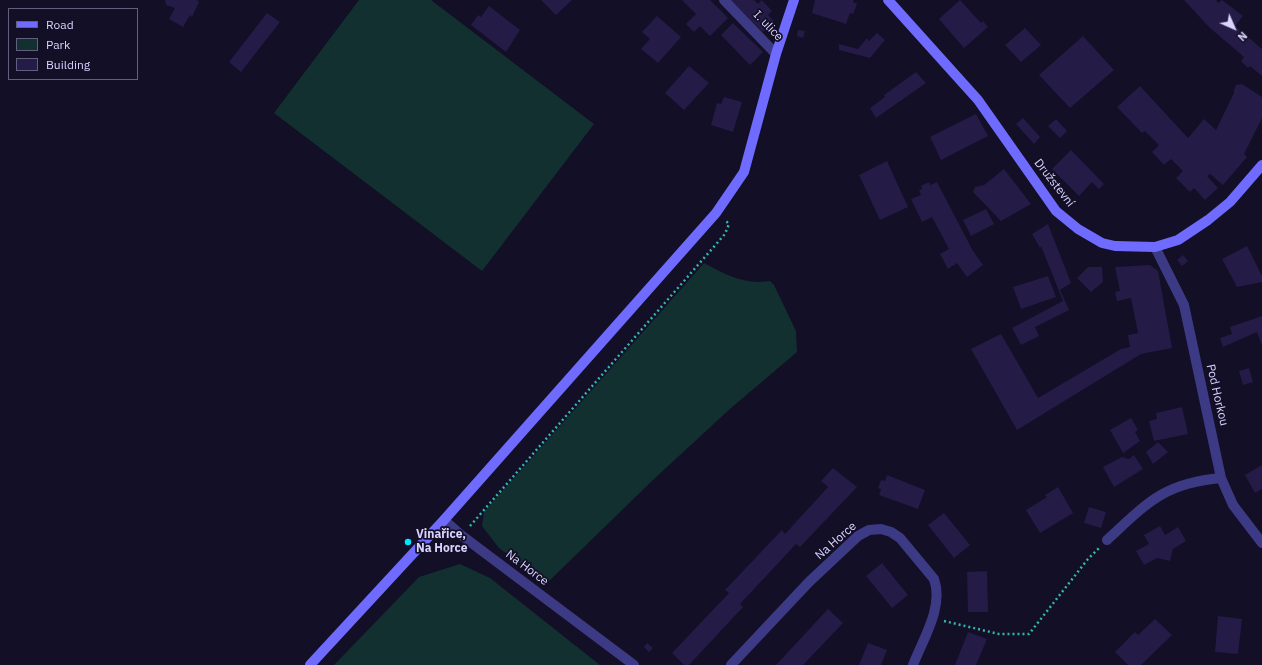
<!DOCTYPE html>
<meta charset="utf-8">
<style>
body{margin:0}
#map{position:relative;width:1262px;height:665px;overflow:hidden;background:#130f26;font-family:"IBM Plex Sans",sans-serif}
canvas{display:block}
.legend{position:absolute;left:8px;top:8px;width:130px;height:72px;box-sizing:border-box;background:#130f26;border:1px solid #625e7d;margin:0;padding:5px 7px;list-style:none;font-size:12px;color:#d9d4ff}
.legend li{display:flex;align-items:center;gap:8px;height:20px}
.legend b{width:20px;border:1px solid #625e7d}
.north{position:absolute;left:1214px;top:8px;width:40px;height:40px;-webkit-text-stroke:3px #130f26;paint-order:stroke;rotate:135deg;font-size:11px;font-weight:700;line-height:16px;text-align:center;color:#d9d4ff}
.north::after{content:'';display:block;margin:auto;width:14px;height:18px;background:#d9d4ff;clip-path:polygon(50% 0,100% 100%,50% 72%,0 100%)}
</style>
<div id="map">
<canvas width="1262" height="665"></canvas>
<ul class="legend">
<li><b style="height:5px;background:#6f6bff"></b>Road</li>
<li><b style="height:11px;background:#12302f"></b>Park</li>
<li><b style="height:11px;background:#241b47"></b>Building</li>
</ul>
<div class="north">N</div>
</div>
<script>
const ctx = document.querySelector('canvas').getContext('2d');
ctx.lineJoin = 'round';
function fill(path, color) { ctx.fillStyle = color; ctx.fill(path, 'evenodd'); }
function trace(path, color, width, dash) { ctx.strokeStyle = color; ctx.lineWidth = width; ctx.lineCap = dash ? 'butt' : 'round'; ctx.setLineDash(dash || []); ctx.stroke(path); }
function write(font, color, halo, rows, align = 'center') {
  ctx.font = font + ' "IBM Plex Sans",sans-serif'; ctx.lineWidth = 3.5; ctx.setLineDash([]); ctx.textBaseline = 'middle'; ctx.strokeStyle = halo; ctx.fillStyle = color; for (const [text, x, y, turn = 0] of rows) {
    ctx.save(); ctx.translate(x, y); ctx.rotate((+turn || 0) * Math.PI / 180); ctx.textAlign = isNaN(turn) ? turn : align; if (halo) ctx.strokeText(text, 0, 0); ctx.fillText(text, 0, 0); ctx.restore();
  }
}
fill(new Path2D(`
 M 359,0 L 431,0 L 594,124 L 482,271 L 274,113 Z
 M 704,263 C 727,275 743,285 770,281 L 774,285 L 796,331 L 797,352 L 731,408 L 654,479 L 547,583 L 499,548 L 482,526 L 484,512 Z
 M 460,564 L 490,578 L 600,665 L 334,665 L 419,577 Z`), '#12302f');
fill(new Path2D(`
 M 165,0 L 197,0 L 199,2 L 192,17 L 190,15 L 183,27 L 169,19 L 175,8 L 166,5 Z
 M 541,0 L 572,0 L 556,15 Z
 M 682,0 L 710,0 L 728,18 L 710,36 L 700,26 L 694,32 L 686,24 L 696,14 Z
 M 730,0 L 754,0 L 758,4 L 762,0 L 772,11 L 768,15 L 774,21 L 763,32 Z
 M 815,0 L 853,0 L 853,2 L 857,4 L 853,14 L 850,13 L 846,24 L 812,13 Z
 M 960,0 L 981,23 L 983,21 L 988,27 L 964,48 L 939,19 Z
 M 1184,0 L 1216,0 L 1218,3 L 1222,0 L 1243,16 L 1235,26 L 1262,49 L 1262,76 L 1250,66 L 1248,68 L 1241,61 L 1244,57 L 1210,28 Z
 M 489,6 L 520,30 L 506,52 L 471,25 L 478,15 L 481,17 Z
 M 267,13 L 280,22 L 241,72 L 229,62 Z
 M 657,16 L 681,37 L 658,63 L 641,49 L 650,39 L 642,32 Z
 M 733,23 L 763,52 L 750,65 L 721,35 Z
 M 1025,28 L 1041,45 L 1021,62 L 1005,45 Z
 M 798,30 L 805,31 L 803,38 L 797,36 Z
 M 877,33 L 885,40 L 870,58 L 839,50 L 839,44 L 858,49 L 867,38 L 869,41 Z
 M 1083,36 L 1114,70 L 1070,108 L 1039,75 Z
 M 689,66 L 709,83 L 684,110 L 665,93 Z
 M 916,72 L 926,83 L 876,118 L 870,108 L 885,97 L 884,95 Z
 M 1242,84 L 1262,97 L 1262,118 L 1244,154 L 1247,157 L 1223,185 L 1210,174 L 1207,176 L 1218,188 L 1205,200 L 1194,188 L 1190,192 L 1176,178 L 1183,171 L 1171,159 L 1164,165 L 1152,152 L 1159,145 L 1145,131 L 1142,133 L 1117,107 L 1140,86 L 1188,138 L 1204,119 L 1216,130 L 1234,93 L 1234,90 L 1236,85 Z
 M 724,97 L 742,102 L 733,132 L 711,125 L 717,103 L 721,104 Z
 M 976,114 L 988,136 L 941,160 L 930,137 Z
 M 1023,118 L 1040,137 L 1034,144 L 1016,124 Z
 M 1056,119 L 1067,131 L 1060,138 L 1048,126 Z
 M 1071,150 L 1104,184 L 1099,189 L 1092,182 L 1079,196 L 1052,169 Z
 M 887,161 L 908,207 L 880,220 L 859,175 Z
 M 1004,169 L 1031,204 L 1001,221 L 973,192 L 975,187 L 984,185 Z
 M 929,182 L 930,185 L 937,182 L 973,251 L 983,265 L 967,277 L 957,263 L 948,269 L 940,254 L 949,249 L 932,217 L 922,222 L 911,199 L 921,195 L 919,190 L 922,189 L 921,186 Z
 M 986,209 L 994,224 L 971,236 L 963,220 Z
 M 1048,224 L 1071,283 L 1060,290 L 1069,310 L 1035,327 L 1039,336 L 1021,345 L 1012,328 L 1063,301 L 1041,246 L 1040,248 L 1032,234 Z
 M 1247,246 L 1262,276 L 1262,282 L 1237,287 L 1222,259 Z
 M 1183,255 L 1188,261 L 1182,266 L 1177,260 Z
 M 1150,265 L 1158,271 L 1172,348 L 1141,354 L 1017,430 L 971,349 L 1001,334 L 1038,398 L 1121,349 L 1130,347 L 1128,335 L 1138,333 L 1131,298 L 1117,301 L 1115,292 L 1120,291 L 1115,267 Z
 M 1088,267 L 1102,267 L 1103,282 L 1091,292 L 1077,278 Z
 M 1048,276 L 1056,297 L 1021,309 L 1013,287 Z
 M 1262,316 L 1262,346 L 1257,332 L 1223,347 L 1220,338 L 1232,334 L 1230,327 Z
 M 1249,368 L 1253,382 L 1243,385 L 1239,371 Z
 M 1182,407 L 1188,434 L 1154,441 L 1149,421 L 1157,419 L 1156,413 Z
 M 1131,418 L 1138,430 L 1135,432 L 1140,441 L 1123,453 L 1110,430 Z
 M 1158,442 L 1168,452 L 1153,464 L 1146,452 Z
 M 1134,455 L 1143,469 L 1114,487 L 1103,467 L 1122,457 L 1129,459 Z
 M 1262,465 L 1262,489 L 1255,493 L 1245,475 Z
 M 833,468 L 857,487 L 800,547 L 796,544 L 740,604 L 743,607 L 689,665 L 684,665 L 672,653 L 729,593 L 725,590 L 782,530 L 785,534 L 828,487 L 821,481 Z
 M 887,475 L 925,490 L 918,509 L 879,495 L 881,489 L 878,488 L 881,480 L 885,481 Z
 M 1058,487 L 1073,513 L 1040,533 L 1026,510 L 1047,497 L 1045,495 Z
 M 1089,507 L 1106,512 L 1101,528 L 1084,523 Z
 M 944,513 L 970,545 L 954,558 L 928,525 Z
 M 1160,526 L 1165,535 L 1178,527 L 1186,541 L 1173,549 L 1170,561 L 1157,558 L 1144,565 L 1136,551 L 1149,544 L 1144,535 Z
 M 882,563 L 908,595 L 892,608 L 866,576 Z
 M 987,571 L 988,612 L 968,612 L 967,572 Z
 M 828,609 L 843,623 L 803,665 L 776,665 Z
 M 1218,616 L 1242,619 L 1238,654 L 1215,652 Z
 M 1155,619 L 1172,635 L 1141,665 L 1128,665 L 1115,652 L 1135,632 L 1138,635 Z
 M 968,632 L 987,639 L 976,665 L 955,665 Z
 M 647,643 L 653,648 L 649,652 L 644,647 Z
 M 868,643 L 887,650 L 881,665 L 859,665 Z`), '#241b47');
trace(new Path2D(`
 M 470,526 L 725,234 L 729,224 L 726,221
 M 944,621 L 999,634 L 1029,634 L 1088,559 L 1099,548`), '#2fb8b0', 2.5, [2, 3]);
trace(new Path2D(`
 M 724,0 L 776,54
 M 1155,247 L 1184,305 L 1221,478 L 1233,505 L 1262,543
 M 444,520 L 461,535 L 634,665
 M 1107,540 C 1147,503 1164,483 1221,478
 M 731,665 L 809,582 L 858,536 L 869,530 L 881,529 L 891,532 L 900,538 L 934,579 C 944,607 923,639 913,665`), '#3d3a85', 10);
trace(new Path2D(`
 M 888,0 L 978,100 L 1056,211 L 1078,229 L 1102,243 L 1115,246 L 1155,247 L 1178,240 L 1208,220 L 1230,202 L 1262,165
 M 310,665 L 444,520 L 716,213 L 744,172 L 776,54 L 794,0`), '#6f6bff', 10);
for (const [x, y, r, color] of [
 [408,542,4,"#00e5ff"]
]) { const dot = new Path2D(); dot.arc(x, y, r, 0, 2 * Math.PI); ctx.fillStyle = color; ctx.fill(dot); trace(dot, '#130f26', 1.5); }
write('12px', '#d9d4ff', '#130f26', [
 ["I. ulice",768,26,46],
 ["Družstevní",1054,183,52],
 ["Pod Horkou",1217,395,77],
 ["Na Horce",836,541,-41],
 ["Na Horce",527,568,37]
]);
write('bold 12px', '#d9d4ff', '#130f26', [
 ["Vinařice,",416,535],
 ["Na Horce",416,549]
], 'left');
</script>
